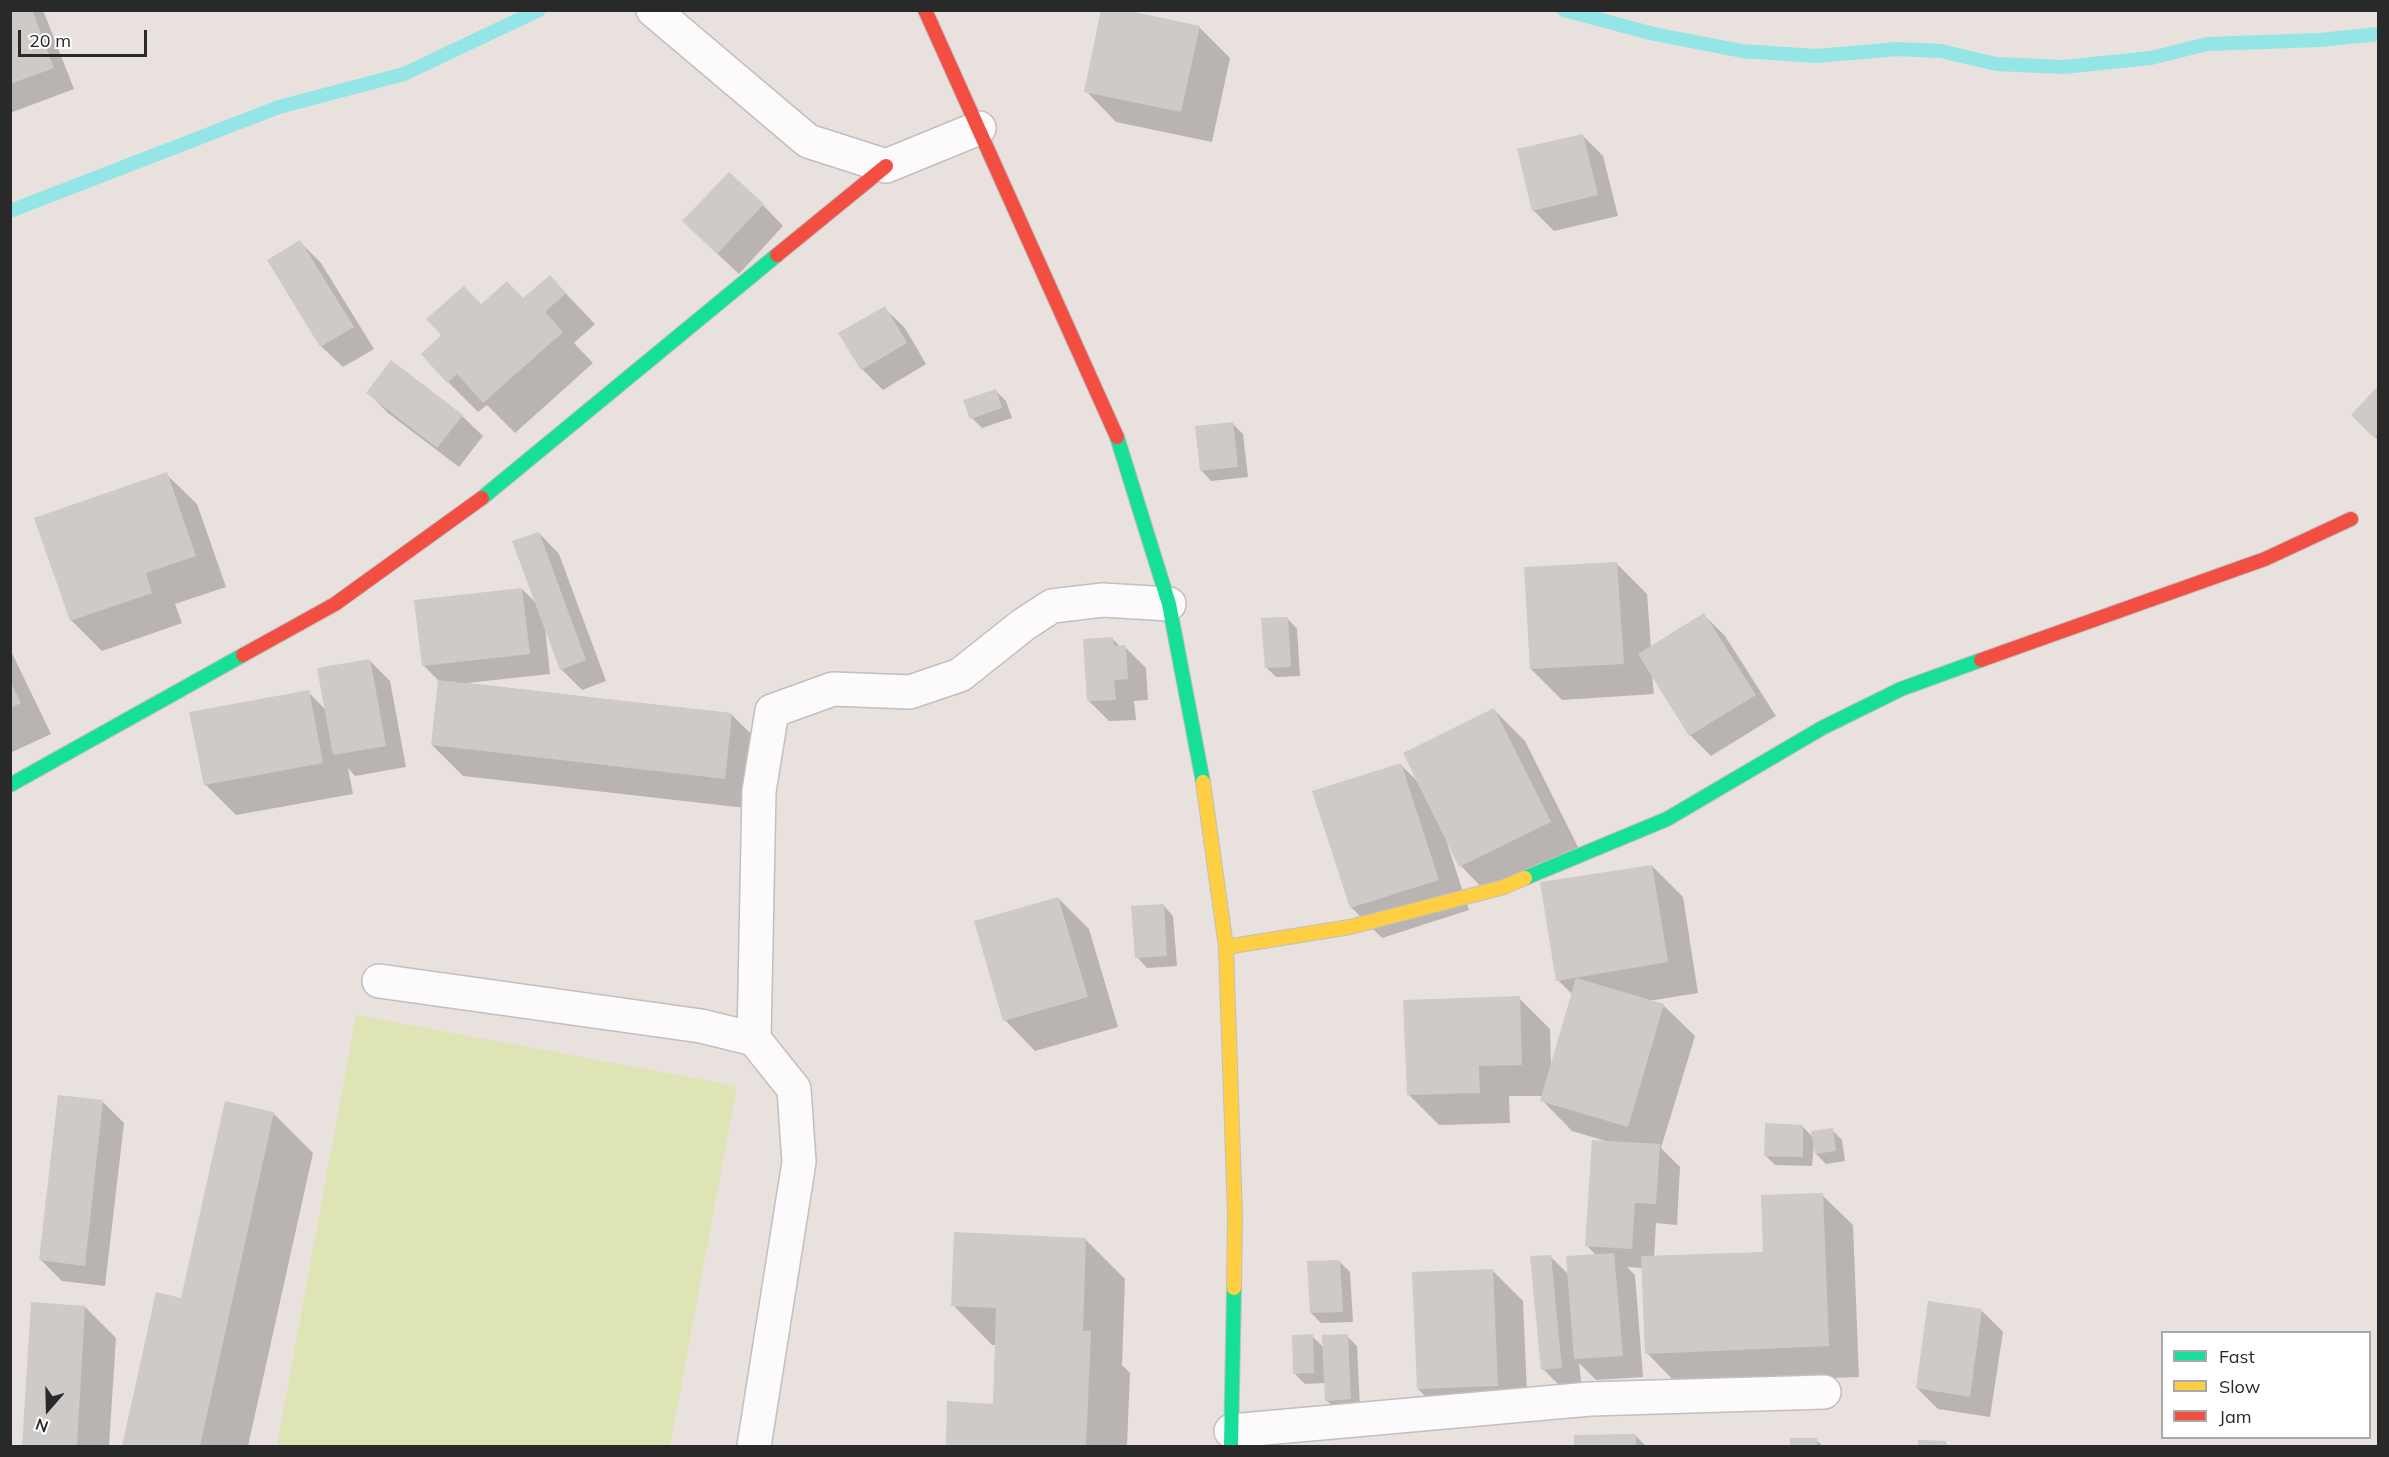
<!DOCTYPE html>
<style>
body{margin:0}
#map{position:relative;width:2389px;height:1457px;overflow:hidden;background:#e8e1de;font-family:Mulish,sans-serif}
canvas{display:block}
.frame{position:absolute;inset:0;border:12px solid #292929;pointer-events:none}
.legend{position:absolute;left:2161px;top:1331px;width:210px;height:108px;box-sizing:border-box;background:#fff;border:2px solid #a9a9a9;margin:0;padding:8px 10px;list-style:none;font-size:18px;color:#292929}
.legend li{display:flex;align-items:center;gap:12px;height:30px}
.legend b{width:30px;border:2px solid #a9a9a9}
.north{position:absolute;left:18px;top:1379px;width:60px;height:60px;-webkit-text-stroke:4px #fff;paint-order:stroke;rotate:200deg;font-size:16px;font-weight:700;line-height:24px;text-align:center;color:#292929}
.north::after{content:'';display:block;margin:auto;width:21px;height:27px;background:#292929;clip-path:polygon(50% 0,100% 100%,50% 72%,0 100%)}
.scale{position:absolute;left:18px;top:30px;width:129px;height:27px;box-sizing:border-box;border:3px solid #292929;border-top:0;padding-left:8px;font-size:18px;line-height:21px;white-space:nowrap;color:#292929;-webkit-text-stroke:4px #fff;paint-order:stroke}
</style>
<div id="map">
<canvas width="2389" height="1457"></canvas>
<div class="frame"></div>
<ul class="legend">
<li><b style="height:8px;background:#16e098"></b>Fast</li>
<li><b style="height:8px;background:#ffcf43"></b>Slow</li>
<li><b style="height:8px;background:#f24e42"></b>Jam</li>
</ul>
<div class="north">N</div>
<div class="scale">20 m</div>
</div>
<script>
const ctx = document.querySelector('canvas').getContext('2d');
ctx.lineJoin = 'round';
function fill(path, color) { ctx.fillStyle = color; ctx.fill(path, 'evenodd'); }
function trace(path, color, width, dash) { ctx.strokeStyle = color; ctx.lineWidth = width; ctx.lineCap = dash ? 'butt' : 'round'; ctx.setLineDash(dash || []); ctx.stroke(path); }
fill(new Path2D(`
 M 356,1015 L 737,1086 L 670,1446 L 277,1446 Z`), '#dfe4b5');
fill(new Path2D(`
 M 10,10 L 43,10 L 74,89 L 10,113 Z
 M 1199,27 L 1230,58 L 1212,142 L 1116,122 L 1086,91 Z
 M 1582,135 L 1603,156 L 1618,216 L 1554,231 L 1533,210 Z
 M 763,205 L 783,226 L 739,274 L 705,242 Z
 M 300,242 L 321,263 L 374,349 L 343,367 L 322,347 L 269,260 Z
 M 550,277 L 595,324 L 574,343 L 593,363 L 515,433 L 487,405 L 478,412 L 448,382 L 481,305 L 524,299 Z
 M 884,308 L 905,328 L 926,364 L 883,390 L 862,369 Z
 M 2378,389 L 2378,440 L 2353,415 Z
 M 996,391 L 1006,401 L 1012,418 L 982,428 L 972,418 Z
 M 368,393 L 462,416 L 483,436 L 459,467 L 388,413 Z
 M 1233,424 L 1243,434 L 1248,477 L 1211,481 L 1201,470 Z
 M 166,474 L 197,504 L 226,587 L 175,604 L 182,623 L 102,651 L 71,620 Z
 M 539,533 L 559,554 L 606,681 L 582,690 L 561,669 L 545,628 L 550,674 L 467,683 L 731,714 L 762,745 L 755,809 L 463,776 L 432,745 L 439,681 L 423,665 L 522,589 L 538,605 Z
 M 1616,563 L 1647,594 L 1651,648 L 1704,615 L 1725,636 L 1776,716 L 1711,756 L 1690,735 L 1652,674 L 1654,694 L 1562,700 L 1531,669 Z
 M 1287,618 L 1297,629 L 1300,676 L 1276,677 L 1266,667 Z
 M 1113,639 L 1120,647 L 1125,647 L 1146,668 L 1148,700 L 1134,701 L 1136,720 L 1109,721 L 1088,700 Z
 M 10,649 L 51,734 L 10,753 Z
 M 369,660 L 390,681 L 406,767 L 355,776 L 348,768 L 353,794 L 236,815 L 205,784 L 308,692 L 326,710 Z
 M 1494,710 L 1525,741 L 1581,853 L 1491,897 L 1461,866 L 1446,840 L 1469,910 L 1382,938 L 1351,907 L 1400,764 L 1419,783 Z
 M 1652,866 L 1683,897 L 1698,993 L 1648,1001 L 1664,1006 L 1695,1036 L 1661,1148 L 1680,1167 L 1677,1225 L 1656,1223 L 1654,1257 L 1765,1253 L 1822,1195 L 1853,1225 L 1859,1377 L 1677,1384 L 1647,1353 L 1643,1268 L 1627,1267 L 1635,1275 L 1643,1377 L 1596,1380 L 1579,1363 L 1582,1388 L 1564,1390 L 1543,1369 L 1550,1256 L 1569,1275 L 1597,1256 L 1586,1245 L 1606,1141 L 1572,1131 L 1542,1100 L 1543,1096 L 1509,1096 L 1510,1123 L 1439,1125 L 1408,1094 L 1519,998 L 1550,1029 L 1551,1065 L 1573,995 L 1558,980 Z
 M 1058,898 L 1089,929 L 1118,1027 L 1035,1051 L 1005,1020 Z
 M 1163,905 L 1173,916 L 1177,966 L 1147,968 L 1137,957 Z
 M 103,1102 L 124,1123 L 105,1286 L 62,1281 L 41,1260 Z
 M 273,1113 L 313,1153 L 248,1446 L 123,1446 L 157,1293 L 182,1299 Z
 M 1803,1127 L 1814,1138 L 1832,1130 L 1842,1140 L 1845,1161 L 1826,1164 L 1816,1154 L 1814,1143 L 1812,1166 L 1775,1165 L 1765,1155 Z
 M 1085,1239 L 1125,1279 L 1122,1365 L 1130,1373 L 1127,1446 L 947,1446 L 949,1403 L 994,1405 L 996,1345 L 992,1345 L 953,1305 Z
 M 1339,1261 L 1350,1272 L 1353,1322 L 1321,1323 L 1311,1313 Z
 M 1492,1270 L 1523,1301 L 1528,1416 L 1449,1420 L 1418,1389 Z
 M 33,1304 L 85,1307 L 116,1338 L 109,1446 L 24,1446 Z
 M 1982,1311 L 2003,1332 L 1990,1417 L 1938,1409 L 1917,1388 Z
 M 1312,1336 L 1324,1348 L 1347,1336 L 1357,1346 L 1360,1409 L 1337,1410 L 1326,1400 L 1326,1383 L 1305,1384 L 1294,1373 Z
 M 1636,1436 L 1646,1446 L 1575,1446 L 1575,1437 Z
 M 1791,1440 L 1816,1440 L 1823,1446 L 1791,1446 Z
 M 1920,1442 L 1945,1443 L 1949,1446 L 1919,1446 Z`), '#0003');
trace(new Path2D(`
 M 1564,10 L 1654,34 L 1742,51 L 1816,56 L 1897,49 L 1941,51 L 1996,64 L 2063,67 L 2151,58 L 2207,44 L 2320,40 L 2378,34
 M 10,211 L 279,107 L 404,74 L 539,10`), '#94e5e6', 14);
fill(new Path2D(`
 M 10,10 L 32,10 L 54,68 L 10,84 Z
 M 1101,10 L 1125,10 L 1200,26 L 1181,112 L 1084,92 Z
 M 1583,134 L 1598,195 L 1532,211 L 1517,149 Z
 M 729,172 L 764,204 L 717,254 L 682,221 Z
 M 300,240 L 354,327 L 320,347 L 267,260 Z
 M 550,275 L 566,293 L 545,312 L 563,332 L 483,403 L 457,374 L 447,383 L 421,354 L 441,335 L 426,319 L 464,286 L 481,304 L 507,281 L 523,298 Z
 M 885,306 L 907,343 L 861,370 L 838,333 Z
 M 391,360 L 463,415 L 437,448 L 366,393 Z
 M 2378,386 L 2378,433 L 2374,438 L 2351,415 Z
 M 996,389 L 1002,408 L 970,419 L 963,400 Z
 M 1233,422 L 1238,467 L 1200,471 L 1195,426 Z
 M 167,472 L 196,556 L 146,573 L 152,593 L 70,621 L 34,518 Z
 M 539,532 L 586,660 L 560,670 L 512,541 Z
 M 1617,562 L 1624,664 L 1530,669 L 1524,567 Z
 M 522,588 L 530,654 L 422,666 L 414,600 Z
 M 1704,613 L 1756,695 L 1689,736 L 1638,654 Z
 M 1288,617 L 1291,667 L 1265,668 L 1261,618 Z
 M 1113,637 L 1114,646 L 1126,645 L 1128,679 L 1114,680 L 1116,700 L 1087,701 L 1083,639 Z
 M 370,659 L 386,746 L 333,755 L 317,668 Z
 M 438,680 L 732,713 L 725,779 L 431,745 Z
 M 10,681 L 21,703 L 10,708 Z
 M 309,690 L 323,763 L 204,785 L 189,712 Z
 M 1494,708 L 1551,822 L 1459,867 L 1403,753 Z
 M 1401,763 L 1439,880 L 1350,908 L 1312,791 Z
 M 1652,865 L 1668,962 L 1556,981 L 1540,882 Z
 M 1058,897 L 1088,997 L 1003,1021 L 974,921 Z
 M 1164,904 L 1167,956 L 1135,958 L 1131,906 Z
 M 1576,978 L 1664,1004 L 1628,1127 L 1540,1101 Z
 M 1520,996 L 1522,1065 L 1479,1066 L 1480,1093 L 1407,1095 L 1403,1000 Z
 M 58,1095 L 103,1100 L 85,1266 L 39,1260 Z
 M 225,1101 L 274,1112 L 200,1446 L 122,1446 L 156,1292 L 181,1298 Z
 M 1765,1123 L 1803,1125 L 1803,1157 L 1764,1156 Z
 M 1833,1128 L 1836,1151 L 1815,1154 L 1811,1131 Z
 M 1592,1140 L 1660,1144 L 1656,1204 L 1635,1203 L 1632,1249 L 1585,1246 Z
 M 1823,1193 L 1829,1346 L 1645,1354 L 1641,1256 L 1763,1252 L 1761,1195 Z
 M 954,1232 L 1086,1238 L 1083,1331 L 1091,1331 L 1086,1446 L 946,1446 L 947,1401 L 993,1404 L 996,1308 L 951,1306 Z
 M 1614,1253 L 1623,1356 L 1574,1359 L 1566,1256 Z
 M 1551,1255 L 1562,1368 L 1541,1370 L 1530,1256 Z
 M 1340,1260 L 1343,1312 L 1310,1313 L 1307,1261 Z
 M 1493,1269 L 1498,1386 L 1417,1389 L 1412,1272 Z
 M 1928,1301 L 1982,1309 L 1970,1397 L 1916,1388 Z
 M 31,1302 L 85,1306 L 77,1446 L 22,1446 Z
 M 1313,1334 L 1314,1373 L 1293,1374 L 1292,1335 Z
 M 1348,1334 L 1351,1399 L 1325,1401 L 1322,1335 Z
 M 1636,1434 L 1636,1446 L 1574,1446 L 1574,1435 Z
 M 1790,1438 L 1817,1438 L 1817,1446 L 1790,1446 Z
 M 1918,1440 L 1946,1441 L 1946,1446 L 1918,1446 Z`), '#cecac8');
const street = new Path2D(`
 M 653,10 L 808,141 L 886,166 L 979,128
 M 379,981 L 701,1026 L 754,1039 L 794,1089 L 799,1162 L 754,1446
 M 754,1039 L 759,791 L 772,711 L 833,689 L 910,692 L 960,675 L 1023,625 L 1052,606 L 1103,600 L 1169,604
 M 1231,1431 L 1590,1399 L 1824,1392`);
const fast = new Path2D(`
 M 1117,437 L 1169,604 L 1203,782
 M 482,498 L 777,255
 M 10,785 L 243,655
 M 1525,878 L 1667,819 L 1822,728 L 1901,689 L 1981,660
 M 1231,1446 L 1234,1288`);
const slow = new Path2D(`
 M 1203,782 L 1226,947 L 1235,1215 L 1234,1288
 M 1226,947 L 1350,927 L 1504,887 L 1525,878`);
const jam = new Path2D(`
 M 925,10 L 1117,437
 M 777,255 L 886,166
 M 243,655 L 335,604 L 482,498
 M 1981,660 L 2265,559 L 2351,519`);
trace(street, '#c1bfbf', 36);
trace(fast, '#c1bfbf', 16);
trace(slow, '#c1bfbf', 16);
trace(jam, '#c1bfbf', 16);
trace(street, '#fcfafa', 33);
trace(fast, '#16e098', 14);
trace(slow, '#ffcf43', 14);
trace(jam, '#f24e42', 14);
</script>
